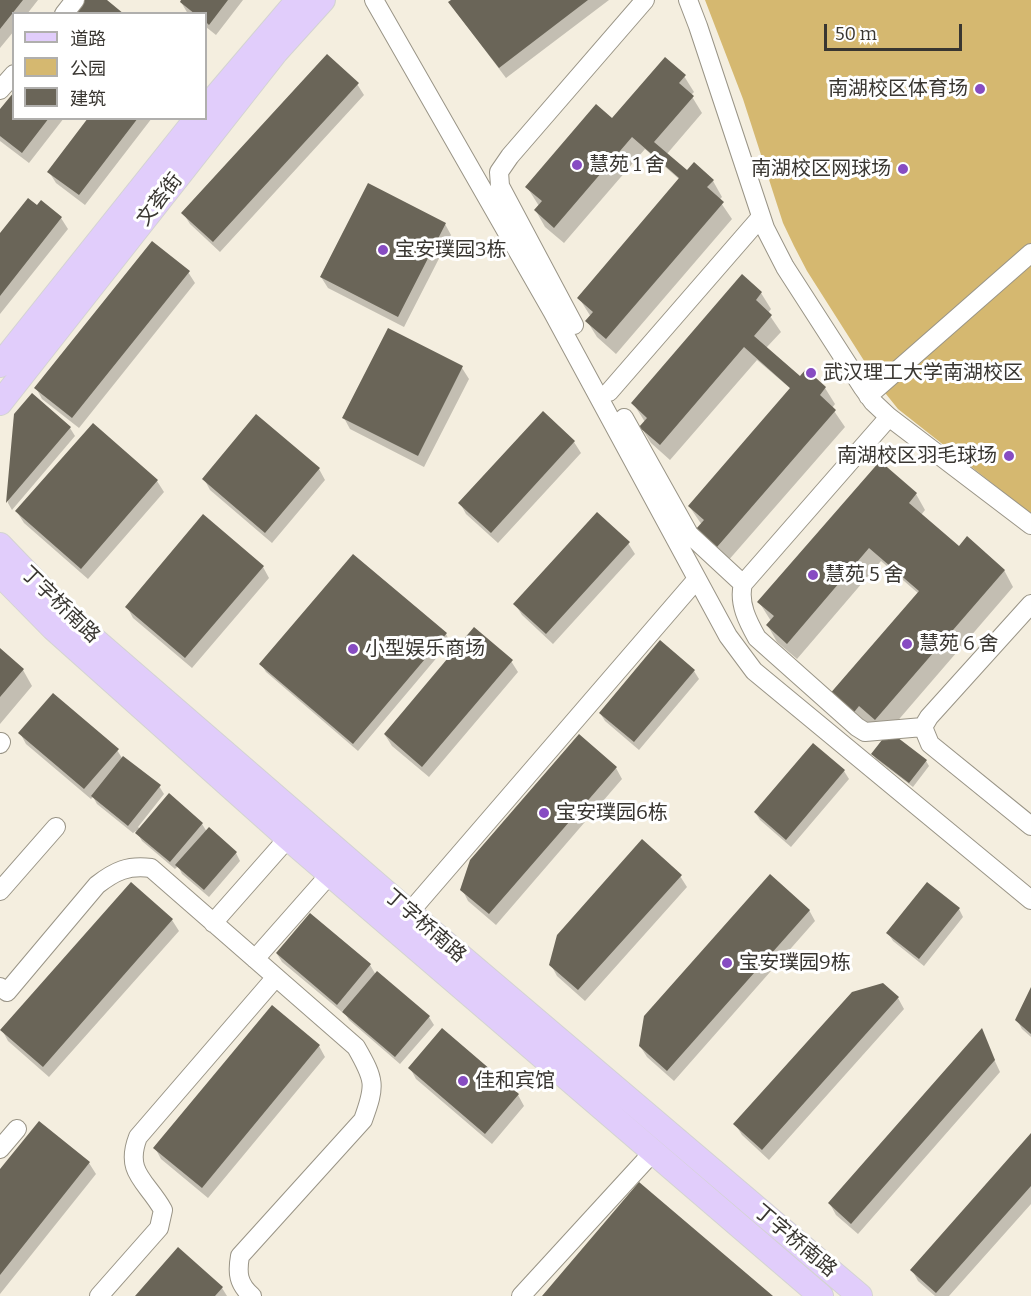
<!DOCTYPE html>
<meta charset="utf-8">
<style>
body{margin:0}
#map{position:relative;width:1031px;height:1296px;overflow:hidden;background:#f4eedf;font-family:Bitter,"Noto Sans SC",serif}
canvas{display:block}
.legend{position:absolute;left:12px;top:12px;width:195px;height:108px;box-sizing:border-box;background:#fff;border:2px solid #b0afad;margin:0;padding:8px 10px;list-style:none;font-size:18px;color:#393631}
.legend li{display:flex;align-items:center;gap:12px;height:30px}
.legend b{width:30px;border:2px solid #b0afad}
.scale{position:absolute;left:824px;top:24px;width:138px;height:27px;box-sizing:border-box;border:3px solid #393631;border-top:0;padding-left:8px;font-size:18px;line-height:21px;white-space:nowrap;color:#393631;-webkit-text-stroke:4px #fff;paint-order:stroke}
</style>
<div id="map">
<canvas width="1031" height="1296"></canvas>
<ul class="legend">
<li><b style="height:8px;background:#e1cdfb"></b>道路</li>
<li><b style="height:16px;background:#d5b870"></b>公园</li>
<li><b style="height:16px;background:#6a6558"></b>建筑</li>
</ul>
<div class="scale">50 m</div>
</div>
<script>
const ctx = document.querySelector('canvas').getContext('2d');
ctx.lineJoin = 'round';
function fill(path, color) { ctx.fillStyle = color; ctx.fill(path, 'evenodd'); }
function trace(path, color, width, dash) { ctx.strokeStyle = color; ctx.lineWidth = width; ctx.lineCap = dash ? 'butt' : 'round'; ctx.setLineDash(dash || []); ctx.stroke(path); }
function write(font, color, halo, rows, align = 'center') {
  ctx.font = font + ' Bitter,"Noto Sans SC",serif'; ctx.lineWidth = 6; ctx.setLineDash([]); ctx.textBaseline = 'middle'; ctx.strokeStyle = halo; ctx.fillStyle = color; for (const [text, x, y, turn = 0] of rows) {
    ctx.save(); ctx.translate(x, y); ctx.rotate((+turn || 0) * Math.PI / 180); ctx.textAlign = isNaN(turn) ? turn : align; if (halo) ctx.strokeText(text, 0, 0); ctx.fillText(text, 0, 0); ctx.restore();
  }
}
fill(new Path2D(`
 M 705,0 L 1031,0 L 1031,514 L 898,409 L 882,389 L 807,271 L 794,246 L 783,223 L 743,99 Z`), '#d5b870');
fill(new Path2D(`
 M 0,0 L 38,0 L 27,14 L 14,14 L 14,31 L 0,48 Z
 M 183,0 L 243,0 L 216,35 L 206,27 L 206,14 L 188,14 L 181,2 Z
 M 454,0 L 609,0 L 506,78 L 457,13 L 450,2 Z
 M 684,76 L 694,92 L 691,95 L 702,113 L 666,155 L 685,171 L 713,181 L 722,197 L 719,200 L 732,219 L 616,354 L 597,337 L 587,321 L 591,317 L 579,298 L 680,180 L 645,149 L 564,243 L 545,227 L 536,211 L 539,206 L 527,187 L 613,121 Z
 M 357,84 L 364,95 L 220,252 L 190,224 L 183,213 Z
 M 0,111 L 14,118 L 64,118 L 29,163 L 0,141 Z
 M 90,118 L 152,118 L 85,205 L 56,183 L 49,172 Z
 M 37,207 L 61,218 L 68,229 L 0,314 L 0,235 Z
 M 445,224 L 451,235 L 404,327 L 328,288 L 321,277 Z
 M 188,272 L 195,283 L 79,428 L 42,399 L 36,388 Z
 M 761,293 L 771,309 L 768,313 L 781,332 L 766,348 L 800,378 L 825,388 L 835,404 L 832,408 L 845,427 L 727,562 L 708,545 L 702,525 L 689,506 L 791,389 L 757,360 L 670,460 L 651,443 L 641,427 L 645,422 L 633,403 Z
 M 389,330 L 462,368 L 469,379 L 424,467 L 350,429 L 344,418 Z
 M 32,395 L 70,428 L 75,436 L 12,510 L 8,503 L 15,415 Z
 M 93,425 L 157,481 L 164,492 L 88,579 L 24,523 L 17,512 Z
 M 574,442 L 581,453 L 498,543 L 466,514 L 460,503 Z
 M 319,469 L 325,480 L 272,543 L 210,490 L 204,479 Z
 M 916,494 L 925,510 L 921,515 L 959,548 L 1004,570 L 1013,587 L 888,732 L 926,761 L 929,766 L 913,787 L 876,759 L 873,754 L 886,737 L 869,722 L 861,731 L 839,712 L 919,594 L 881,561 L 797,659 L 777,642 L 768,626 L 771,621 L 759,602 Z
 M 628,543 L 635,554 L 553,644 L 522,615 L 515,604 Z
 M 263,567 L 269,578 L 192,668 L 133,618 L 127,607 Z
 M 446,634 L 450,642 L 358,751 L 266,672 L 261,664 Z
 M 0,650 L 23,670 L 32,686 L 0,724 Z
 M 511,661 L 518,672 L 429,777 L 392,746 L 385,735 Z
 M 694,671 L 699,679 L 639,750 L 605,721 L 600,713 Z
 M 20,733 L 117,750 L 122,758 L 159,786 L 164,794 L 138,827 L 140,829 L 169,795 L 202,824 L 207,832 L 236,853 L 240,861 L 209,897 L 182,874 L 178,866 L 175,869 L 142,841 L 136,831 L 133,833 L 97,804 L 93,797 L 91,799 L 26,744 Z
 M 813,745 L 844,771 L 849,779 L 791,847 L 760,820 L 755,812 Z
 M 616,768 L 622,779 L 496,925 L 468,901 L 462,889 Z
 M 680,876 L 687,887 L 585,1001 L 557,976 L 551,965 Z
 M 131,884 L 172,920 L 179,931 L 49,1077 L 8,1041 L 2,1030 Z
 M 959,909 L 963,917 L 924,966 L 893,941 L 888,933 Z
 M 809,910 L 815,921 L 674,1081 L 647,1057 L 640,1046 Z
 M 277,954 L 370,965 L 376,975 L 429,1017 L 434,1025 L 400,1064 L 349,1020 L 343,1010 L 342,1012 L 282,962 Z
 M 1031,990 L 1031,1037 L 1022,1029 L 1017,1020 Z
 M 898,998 L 904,1009 L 769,1160 L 742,1135 L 735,1124 Z
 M 981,1031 L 1000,1072 L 858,1234 L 836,1215 L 830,1204 Z
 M 319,1046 L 325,1057 L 208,1198 L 161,1159 L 155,1148 Z
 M 410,1068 L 518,1095 L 524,1106 L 492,1144 L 416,1079 Z
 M 1031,1135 L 1031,1204 L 949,1296 L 935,1296 L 918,1281 L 912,1270 Z
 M 89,1163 L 96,1174 L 0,1294 L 0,1172 Z
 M 178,1249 L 222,1288 L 227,1296 L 137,1296 Z`), '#0003');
fill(new Path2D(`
 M 0,0 L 23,0 L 0,29 Z
 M 85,0 L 107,0 L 124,14 L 75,14 Z
 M 181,0 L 228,0 L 209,25 L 206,22 L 206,14 L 195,14 L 180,2 Z
 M 451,0 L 588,0 L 499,68 L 448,2 Z
 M 327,54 L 359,83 L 213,242 L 181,213 Z
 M 665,57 L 686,75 L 679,83 L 694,96 L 654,142 L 687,170 L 694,162 L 714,180 L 707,187 L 724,202 L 606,339 L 585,321 L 593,312 L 577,298 L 679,178 L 632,137 L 554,228 L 534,210 L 542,201 L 525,187 L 596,104 L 612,118 Z
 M 14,92 L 14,118 L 49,118 L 22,153 L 0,136 L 0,109 Z
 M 88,118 L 138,118 L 79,195 L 47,172 Z
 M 368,183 L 446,223 L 398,317 L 320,277 Z
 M 28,198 L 37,205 L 41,200 L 62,217 L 0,296 L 0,233 Z
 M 152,241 L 190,271 L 72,418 L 34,388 Z
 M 742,274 L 762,292 L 756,300 L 772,315 L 754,336 L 800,376 L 806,369 L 826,387 L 820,395 L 836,410 L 717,547 L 696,529 L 704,520 L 688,506 L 790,388 L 744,347 L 660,445 L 639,427 L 647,418 L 631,403 Z
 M 388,328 L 463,366 L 418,456 L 342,418 Z
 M 32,393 L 71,427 L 6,503 L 14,414 Z
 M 543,411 L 575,441 L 491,533 L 458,503 Z
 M 256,414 L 320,468 L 265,533 L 202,479 Z
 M 93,423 L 158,480 L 81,569 L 15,511 Z
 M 880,461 L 917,493 L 909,503 L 959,546 L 967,536 L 1005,570 L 875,720 L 859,706 L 851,716 L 828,696 L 919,591 L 869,548 L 787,644 L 766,625 L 774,616 L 757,602 Z
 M 597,512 L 630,542 L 546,634 L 513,604 Z
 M 203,514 L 264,566 L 185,658 L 125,607 Z
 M 353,554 L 447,633 L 353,744 L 259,664 Z
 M 474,627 L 513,660 L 422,767 L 384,734 Z
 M 660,640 L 695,670 L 634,742 L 599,713 Z
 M 0,648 L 24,669 L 0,697 Z
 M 53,693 L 119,749 L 84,789 L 18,733 Z
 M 889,731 L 927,760 L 909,783 L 871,754 Z
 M 579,734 L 617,767 L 489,914 L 460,890 L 470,860 Z
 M 813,743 L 845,770 L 786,840 L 754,812 Z
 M 123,756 L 161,785 L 128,826 L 91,796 Z
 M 169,793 L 203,823 L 170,862 L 135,833 Z
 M 209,827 L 237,852 L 204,890 L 175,865 Z
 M 642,839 L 682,875 L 578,990 L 549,965 L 557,935 Z
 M 770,874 L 810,910 L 667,1071 L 639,1046 L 644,1016 Z
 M 131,882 L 173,919 L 43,1067 L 0,1030 Z
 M 927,882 L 960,908 L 919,959 L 886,933 Z
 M 310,913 L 371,964 L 337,1005 L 276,953 Z
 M 377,971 L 430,1016 L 395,1057 L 342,1012 Z
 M 883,983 L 899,997 L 762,1150 L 733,1124 L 852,992 Z
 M 1031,987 L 1031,1034 L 1015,1020 Z
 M 272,1005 L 320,1045 L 202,1188 L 153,1148 Z
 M 442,1028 L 519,1094 L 485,1134 L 408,1068 Z
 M 982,1028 L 995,1060 L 851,1224 L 828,1203 Z
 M 39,1121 L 90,1162 L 0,1275 L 0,1169 Z
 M 1031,1133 L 1031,1186 L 936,1293 L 910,1270 Z
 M 639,1182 L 773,1296 L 542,1296 Z
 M 178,1247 L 223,1287 L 215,1296 L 135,1296 Z`), '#6a6558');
const minor = new Path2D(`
 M 374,0 L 552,311 L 728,636 L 754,671 L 1031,900
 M 688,0 L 698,26 L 765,228 L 785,267 L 863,388 L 873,402 L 889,417 L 1031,525
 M 64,14 L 75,0
 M 0,90 L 14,74
 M 574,325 L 500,186 L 499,172 L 510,156 L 645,0
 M 609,392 L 761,217
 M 868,396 L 1031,253
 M 889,417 L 743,584 C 738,603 748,622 757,638 L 857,727 L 865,732 L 923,727
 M 624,418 L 689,534 L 743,584
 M 1031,604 L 929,717 L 923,727 L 930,744 L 1031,826
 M 0,744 L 1,742
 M 0,891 L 56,827
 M 402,921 L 697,579
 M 213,923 L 288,838
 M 255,959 L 330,874
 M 0,987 L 7,992 L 97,885 C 115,871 128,865 151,868 L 356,1047 C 375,1080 376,1085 363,1120 L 240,1256 C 237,1273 238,1284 252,1296
 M 0,1149 L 17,1129
 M 99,1296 L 159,1228 L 163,1210 C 147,1181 124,1173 138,1137 L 276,977
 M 521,1296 L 654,1151`);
const major = new Path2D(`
 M 206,108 L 298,0
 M 0,365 L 197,118
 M 0,403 L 276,52 L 323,0
 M 0,545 L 50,597 L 88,634 L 410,913 L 860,1296
 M 0,574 L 53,628 L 288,838 L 821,1296`);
trace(minor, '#999486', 20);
trace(major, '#d3d3d2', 26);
trace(minor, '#fff', 18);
trace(major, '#e1cdfb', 24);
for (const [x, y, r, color] of [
 [980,89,6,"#874cc2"],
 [577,165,6,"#874cc2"],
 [903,169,6,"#874cc2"],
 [383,250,6,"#874cc2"],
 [811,373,6,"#874cc2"],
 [1009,456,6,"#874cc2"],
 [813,575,6,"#874cc2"],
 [907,644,6,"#874cc2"],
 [353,649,6,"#874cc2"],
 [544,813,6,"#874cc2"],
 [727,963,6,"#874cc2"],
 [463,1081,6,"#874cc2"]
]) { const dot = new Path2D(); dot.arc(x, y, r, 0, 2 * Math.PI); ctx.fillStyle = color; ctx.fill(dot); trace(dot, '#fff', 2); }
write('20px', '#393631', '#fff', [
 ["南湖校区体育场",968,89,"right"],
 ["慧苑 1 舍",589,165],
 ["南湖校区网球场",891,169,"right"],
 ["宝安璞园3栋",395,250],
 ["武汉理工大学南湖校区",823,373],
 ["南湖校区羽毛球场",997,456,"right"],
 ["慧苑 5 舍",825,575],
 ["慧苑 6 舍",919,644],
 ["小型娱乐商场",365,649],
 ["宝安璞园6栋",556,813],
 ["宝安璞园9栋",739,963],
 ["佳和宾馆",475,1081]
], 'left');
write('20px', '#393631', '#fff', [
 ["文荟街",160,200,-52],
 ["丁字桥南路",60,605,44],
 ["丁字桥南路",425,926,41],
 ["丁字桥南路",795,1241,40]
]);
</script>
